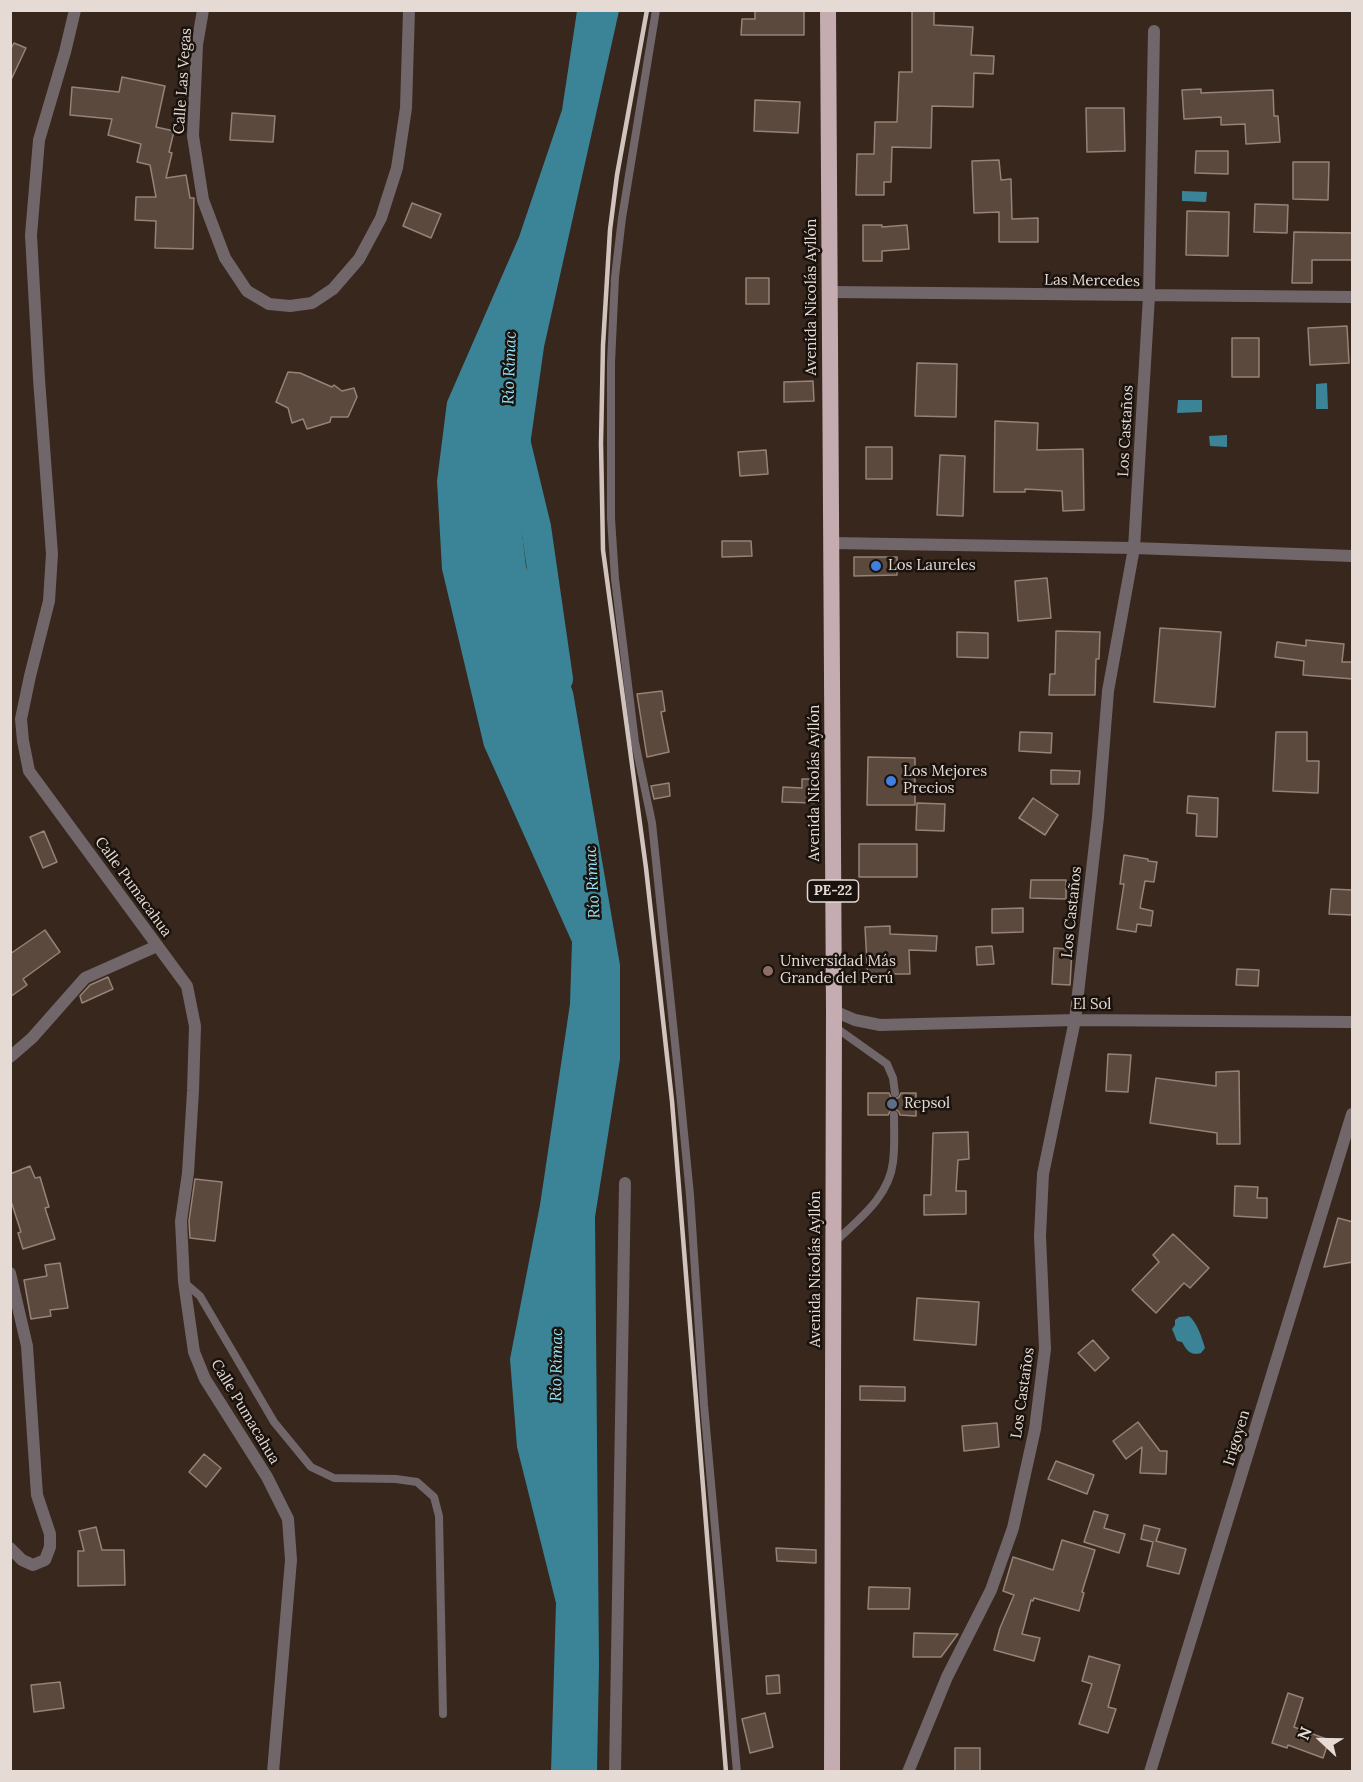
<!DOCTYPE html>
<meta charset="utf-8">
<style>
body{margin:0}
#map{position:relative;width:1363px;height:1782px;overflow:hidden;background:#37271d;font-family:Lora,serif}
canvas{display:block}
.frame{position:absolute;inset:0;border:12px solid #e6dad4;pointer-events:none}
.north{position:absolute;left:1291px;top:1710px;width:60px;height:60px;-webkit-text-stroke:4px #19120d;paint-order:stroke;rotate:292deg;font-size:16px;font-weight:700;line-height:24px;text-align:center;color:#e6dad4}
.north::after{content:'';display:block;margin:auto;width:21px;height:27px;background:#e6dad4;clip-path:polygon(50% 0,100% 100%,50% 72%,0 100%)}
</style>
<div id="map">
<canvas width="1363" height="1782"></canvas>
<div class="frame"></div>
<div class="north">N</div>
</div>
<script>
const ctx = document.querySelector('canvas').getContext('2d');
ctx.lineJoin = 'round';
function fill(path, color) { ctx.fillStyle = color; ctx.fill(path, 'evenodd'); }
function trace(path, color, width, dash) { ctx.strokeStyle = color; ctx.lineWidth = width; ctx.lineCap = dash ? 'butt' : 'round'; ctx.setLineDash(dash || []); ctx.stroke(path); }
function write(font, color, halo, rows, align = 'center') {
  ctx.font = font + ' Lora,serif'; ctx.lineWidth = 5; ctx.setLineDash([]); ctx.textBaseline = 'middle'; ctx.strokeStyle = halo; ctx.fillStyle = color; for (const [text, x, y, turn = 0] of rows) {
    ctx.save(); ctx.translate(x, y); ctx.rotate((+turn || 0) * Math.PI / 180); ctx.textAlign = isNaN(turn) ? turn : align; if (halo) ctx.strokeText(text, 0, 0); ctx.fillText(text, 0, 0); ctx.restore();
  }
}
fill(new Path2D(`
 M 577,11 L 619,11 L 544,347 L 520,516 L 526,567 L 573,692 L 620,965 L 620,1059 L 595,1217 L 599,1665 L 597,1771 L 551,1772 L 556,1603 L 517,1447 L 510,1359 L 540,1205 L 570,1004 L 572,942 L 484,746 L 442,569 L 437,481 L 447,402 L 519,237 L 562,110 Z
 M 1182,191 L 1207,192 L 1206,202 L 1182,201 Z
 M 1327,383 L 1328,409 L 1316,409 L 1316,384 Z
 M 1178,400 L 1202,400 L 1202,412 L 1177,413 Z
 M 1227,435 L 1227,447 L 1210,446 L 1209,436 Z
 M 1189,1316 C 1197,1322 1202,1338 1205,1348 L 1201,1353 C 1191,1356 1187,1351 1182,1342 L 1177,1341 L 1172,1329 L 1175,1325 L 1175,1320 L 1179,1317 Z`), '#3b8497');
trace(new Path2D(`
 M 515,440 L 536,527 L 558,679`), '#3b8497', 30);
const building = new Path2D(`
 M 755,10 L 804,10 L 804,35 L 741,35 L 742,19 L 755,19 Z
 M 912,10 L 934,10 L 934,25 L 973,27 L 971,55 L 994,56 L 993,74 L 974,73 L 973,107 L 932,106 L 931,148 L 892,147 L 891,182 L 884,182 L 884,195 L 856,195 L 857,154 L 874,154 L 875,122 L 897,122 L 899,72 L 912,72 Z
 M 14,43 L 26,48 L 10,82 L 10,50 Z
 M 122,77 L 165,86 L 156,127 L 174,131 L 169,152 L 172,153 L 166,178 L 186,175 L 190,198 L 194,198 L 193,249 L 155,248 L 156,221 L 135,220 L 136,197 L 156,197 L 150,165 L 137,162 L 141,144 L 108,135 L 112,119 L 70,115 L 72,87 L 119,92 Z
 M 1201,89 L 1201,93 L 1273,90 L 1274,116 L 1278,116 L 1280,142 L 1246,144 L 1245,124 L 1221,125 L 1221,117 L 1184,119 L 1182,90 Z
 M 755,100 L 800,102 L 798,133 L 754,131 Z
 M 1086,108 L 1124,108 L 1125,151 L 1087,152 Z
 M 232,113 L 275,116 L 273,142 L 230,140 Z
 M 1196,151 L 1228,151 L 1228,174 L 1195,173 Z
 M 999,160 L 1001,180 L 1011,179 L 1012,219 L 1038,218 L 1038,242 L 999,242 L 999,212 L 974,213 L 972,161 Z
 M 1293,162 L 1329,162 L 1328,200 L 1293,199 Z
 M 412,203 L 441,214 L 431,238 L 403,226 Z
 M 1255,204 L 1288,205 L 1287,233 L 1254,232 Z
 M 1187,211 L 1229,212 L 1228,256 L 1186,255 Z
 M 863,225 L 882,225 L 882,227 L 907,225 L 909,249 L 882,251 L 882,261 L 863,261 Z
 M 1294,232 L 1353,233 L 1353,260 L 1312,260 L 1312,283 L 1292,283 Z
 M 746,278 L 769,278 L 769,304 L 746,304 Z
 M 1347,326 L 1349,363 L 1310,365 L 1308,328 Z
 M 1232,338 L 1259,338 L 1259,377 L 1232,377 Z
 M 917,363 L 957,364 L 956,417 L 915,416 Z
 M 288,372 L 300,373 L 332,387 L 334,385 L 342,391 L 354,388 L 357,397 L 348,417 L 331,417 L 330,422 L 307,429 L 303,419 L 292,423 L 288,408 L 276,402 Z
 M 813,381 L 814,401 L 784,402 L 784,382 Z
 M 995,421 L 1038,423 L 1037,450 L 1083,449 L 1084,510 L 1063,511 L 1062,491 L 1025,489 L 1025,492 L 994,492 Z
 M 866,447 L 892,447 L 892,479 L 866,479 Z
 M 766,450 L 768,474 L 740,476 L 738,452 Z
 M 940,455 L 965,456 L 963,516 L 937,515 Z
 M 722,541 L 751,541 L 752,556 L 722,557 Z
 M 854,557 L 897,557 L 897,575 L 854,576 Z
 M 1047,578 L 1051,618 L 1018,621 L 1015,581 Z
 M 1160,628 L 1221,632 L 1215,707 L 1154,702 Z
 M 1056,631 L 1100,632 L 1099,659 L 1096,659 L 1095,695 L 1049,695 L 1050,674 L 1055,674 Z
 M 957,632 L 988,633 L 988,658 L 957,657 Z
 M 1306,640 L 1344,644 L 1342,662 L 1353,662 L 1353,679 L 1303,675 L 1304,661 L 1275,657 L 1277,642 L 1306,646 Z
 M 662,691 L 665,711 L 661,712 L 669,752 L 647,757 L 637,694 Z
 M 1020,732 L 1052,733 L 1051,753 L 1019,751 Z
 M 1276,732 L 1307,732 L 1307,761 L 1319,761 L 1318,793 L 1273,791 Z
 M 868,757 L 915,758 L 915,805 L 867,805 Z
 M 1051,770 L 1080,771 L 1079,784 L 1051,784 Z
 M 802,779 L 815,779 L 814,803 L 782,802 L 783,787 L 802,788 Z
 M 669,783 L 670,796 L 654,799 L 651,786 Z
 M 1188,796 L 1218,798 L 1217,837 L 1196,836 L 1197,814 L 1187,813 Z
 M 1033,798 L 1058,815 L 1045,835 L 1019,818 Z
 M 917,803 L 945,804 L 944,831 L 916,830 Z
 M 44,831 L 57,862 L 43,868 L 30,837 Z
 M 859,844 L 917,844 L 917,877 L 859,877 Z
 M 1124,855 L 1148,859 L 1148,861 L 1157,862 L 1154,882 L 1145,881 L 1140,908 L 1153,911 L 1151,926 L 1137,924 L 1136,932 L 1117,929 L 1124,884 L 1120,884 Z
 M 1031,880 L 1066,880 L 1066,899 L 1030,898 Z
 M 1331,889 L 1353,890 L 1353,915 L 1329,914 Z
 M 1023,908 L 1023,932 L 992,933 L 992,909 Z
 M 890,926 L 890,934 L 937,936 L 936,951 L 909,950 L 910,974 L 889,974 L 889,981 L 868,982 L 865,927 Z
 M 45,930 L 60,952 L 23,979 L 27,985 L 10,997 L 10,954 Z
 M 992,946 L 994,964 L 977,965 L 976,947 Z
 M 1054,948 L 1072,949 L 1070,985 L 1052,984 Z
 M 1237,969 L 1259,970 L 1258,986 L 1236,985 Z
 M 108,977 L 113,989 L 82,1003 L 80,996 L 90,985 Z
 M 1108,1054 L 1131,1055 L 1128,1092 L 1106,1091 Z
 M 1239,1071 L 1240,1144 L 1217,1144 L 1217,1133 L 1150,1123 L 1156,1078 L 1216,1086 L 1216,1072 Z
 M 868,1093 L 889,1093 L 891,1097 L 895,1099 L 899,1097 L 901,1093 L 916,1093 L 916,1116 L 900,1115 L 899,1112 L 895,1109 L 891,1110 L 888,1115 L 868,1115 Z
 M 968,1132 L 969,1159 L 958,1160 L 956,1191 L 966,1191 L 966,1214 L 924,1215 L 924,1195 L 931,1195 L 933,1133 Z
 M 30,1166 L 35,1178 L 40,1177 L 49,1207 L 45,1208 L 55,1239 L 23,1249 L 18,1233 L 21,1232 L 10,1198 L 10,1174 Z
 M 195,1179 L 222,1182 L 215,1241 L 190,1238 L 189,1221 Z
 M 1235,1186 L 1258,1187 L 1257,1198 L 1267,1198 L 1267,1218 L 1234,1216 Z
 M 1338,1218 L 1353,1222 L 1353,1262 L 1324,1267 Z
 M 1173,1234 L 1209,1268 L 1190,1288 L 1184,1283 L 1156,1313 L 1132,1290 L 1159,1262 L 1153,1255 Z
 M 60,1263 L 68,1308 L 50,1310 L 51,1316 L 31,1319 L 24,1280 L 47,1276 L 45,1265 Z
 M 917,1298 L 979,1302 L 976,1345 L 914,1340 Z
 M 1093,1340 L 1109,1358 L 1095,1371 L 1078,1353 Z
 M 860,1386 L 905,1387 L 905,1401 L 860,1400 Z
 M 1138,1422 L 1160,1451 L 1167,1451 L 1166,1474 L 1140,1473 L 1142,1447 L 1126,1459 L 1113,1441 Z
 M 997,1423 L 999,1447 L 964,1451 L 962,1426 Z
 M 204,1454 L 221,1468 L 206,1487 L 189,1472 Z
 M 1056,1461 L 1094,1475 L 1087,1494 L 1048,1479 Z
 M 1094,1511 L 1108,1515 L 1104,1528 L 1125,1534 L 1119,1553 L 1084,1542 Z
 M 1144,1525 L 1160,1529 L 1156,1541 L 1186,1549 L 1179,1574 L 1147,1566 L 1153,1542 L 1141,1539 Z
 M 96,1527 L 102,1550 L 124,1550 L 125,1585 L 78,1586 L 78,1551 L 84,1551 L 79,1531 Z
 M 1062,1540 L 1095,1550 L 1082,1592 L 1084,1593 L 1079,1611 L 1034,1598 L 1033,1601 L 1031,1600 L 1022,1634 L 1040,1638 L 1034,1661 L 994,1650 L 1000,1628 L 1014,1595 L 1003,1591 L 1013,1557 L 1053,1570 Z
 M 776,1548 L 816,1550 L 816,1563 L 777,1561 Z
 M 869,1587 L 910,1588 L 909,1609 L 868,1609 Z
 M 914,1633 L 958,1634 L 941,1657 L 913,1657 Z
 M 1089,1656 L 1120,1665 L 1108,1707 L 1116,1709 L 1108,1733 L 1079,1724 L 1092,1684 L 1082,1681 Z
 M 779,1675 L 780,1693 L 767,1694 L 766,1676 Z
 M 60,1682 L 64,1708 L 34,1712 L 31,1685 Z
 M 1288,1693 L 1303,1698 L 1294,1727 L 1329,1740 L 1323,1758 L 1288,1745 L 1287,1748 L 1272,1743 Z
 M 765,1713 L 773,1747 L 750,1753 L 742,1719 Z
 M 955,1748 L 980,1748 L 980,1772 L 955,1772 Z`);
fill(building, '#5c493e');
trace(building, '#968276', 1.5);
trace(new Path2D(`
 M 656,10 L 622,218 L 615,277 L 611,363 L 611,518 L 615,579 L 635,742 L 652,823 L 678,1072 L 690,1195 L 704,1405 L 737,1772
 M 835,1027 L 887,1064 L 893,1078 L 895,1093
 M 835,1242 C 859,1219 889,1197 893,1162 C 895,1147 894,1131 894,1115
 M 185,1283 L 200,1296 L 274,1422 L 311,1467 L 334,1478 L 396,1479 L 417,1482 L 434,1497 L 439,1516 L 443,1714`), '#716669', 8);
trace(new Path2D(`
 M 75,10 L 65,52 L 39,140 L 31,235 L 39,379 L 52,554 L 49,601 L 30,676 L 21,719 L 23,741 L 29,771 L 187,986 L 195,1026 L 193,1091 L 188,1173 L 181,1221 L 184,1282 L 194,1352 L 205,1379 L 267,1477 L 288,1519 L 291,1560 L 273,1772
 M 203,10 L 197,45 L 193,136 L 203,200 L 225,258 L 247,291 L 269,304 L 290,306 L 312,303 L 333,289 L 359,259 L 381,218 L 397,168 L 406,108 L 409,10
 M 831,292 L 1352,297
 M 832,543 L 1134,548 L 1352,556
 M 834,1011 L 855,1020 L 880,1025 L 1075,1020 L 1352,1022
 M 10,1057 L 32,1038 L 85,978 L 157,946
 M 10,1273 L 27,1346 L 37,1495 L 50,1534 L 50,1547 L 45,1560 L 33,1565 L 22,1560 L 10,1548
 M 615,1772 L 625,1183
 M 908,1772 L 947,1677 L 991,1590 L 1013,1528 L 1035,1429 L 1045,1349 L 1040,1236 L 1043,1174 L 1075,1020 L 1098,817 L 1108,691 L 1134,548 L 1149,296 L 1154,31
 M 1150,1772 L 1352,1114`), '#716669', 12);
trace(new Path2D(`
 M 828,10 L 834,1011 L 832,1772`), '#c4acb1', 16);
trace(new Path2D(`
 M 647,10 L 617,175 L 610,230 L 603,345 L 601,443 L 603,550 L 646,868 L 672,1101 L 726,1772`), '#d1c4be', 4.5);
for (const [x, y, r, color] of [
 [876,566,6,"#3f7fe0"],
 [891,781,6,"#3f7fe0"],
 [768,971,6,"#8d6e63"],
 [892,1104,6,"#5c6f8a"]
]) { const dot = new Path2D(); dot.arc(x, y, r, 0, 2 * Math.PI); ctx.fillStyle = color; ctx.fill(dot); trace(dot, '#19120d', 2); }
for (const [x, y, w] of [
 [833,891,51]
]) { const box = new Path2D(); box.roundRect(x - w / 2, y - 11, w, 22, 4.5); ctx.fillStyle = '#19120d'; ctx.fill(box); trace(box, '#e6dad4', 1.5); }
write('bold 14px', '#e6dad4', null, [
 ["PE-22",833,891]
]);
write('15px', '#e6dad4', '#19120d', [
 ["Calle Las Vegas",183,81,-86],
 ["Las Mercedes",1092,281,1],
 ["Avenida Nicolás Ayllón",812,297,-90],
 ["Los Castaños",1126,431,-87],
 ["Avenida Nicolás Ayllón",815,783,-90],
 ["Calle Pumacahua",133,887,54],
 ["Los Castaños",1072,912,-84],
 ["El Sol",1092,1005],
 ["Avenida Nicolás Ayllón",816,1269,-90],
 ["Los Castaños",1023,1393,-82],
 ["Calle Pumacahua",245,1412,59],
 ["Irigoyen",1237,1438,-73]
]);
write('15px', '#e6dad4', '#19120d', [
 ["Los Laureles",888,566],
 ["Los Mejores",903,772],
 ["Precios",903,789],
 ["Universidad Más",780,962],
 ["Grande del Perú",780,979],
 ["Repsol",904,1104]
], 'left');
write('italic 16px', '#95e7fe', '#19120d', [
 ["Río Rímac",510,368,-88],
 ["Río Rímac",593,882,-93],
 ["Río Rímac",557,1365,-89]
]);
</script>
